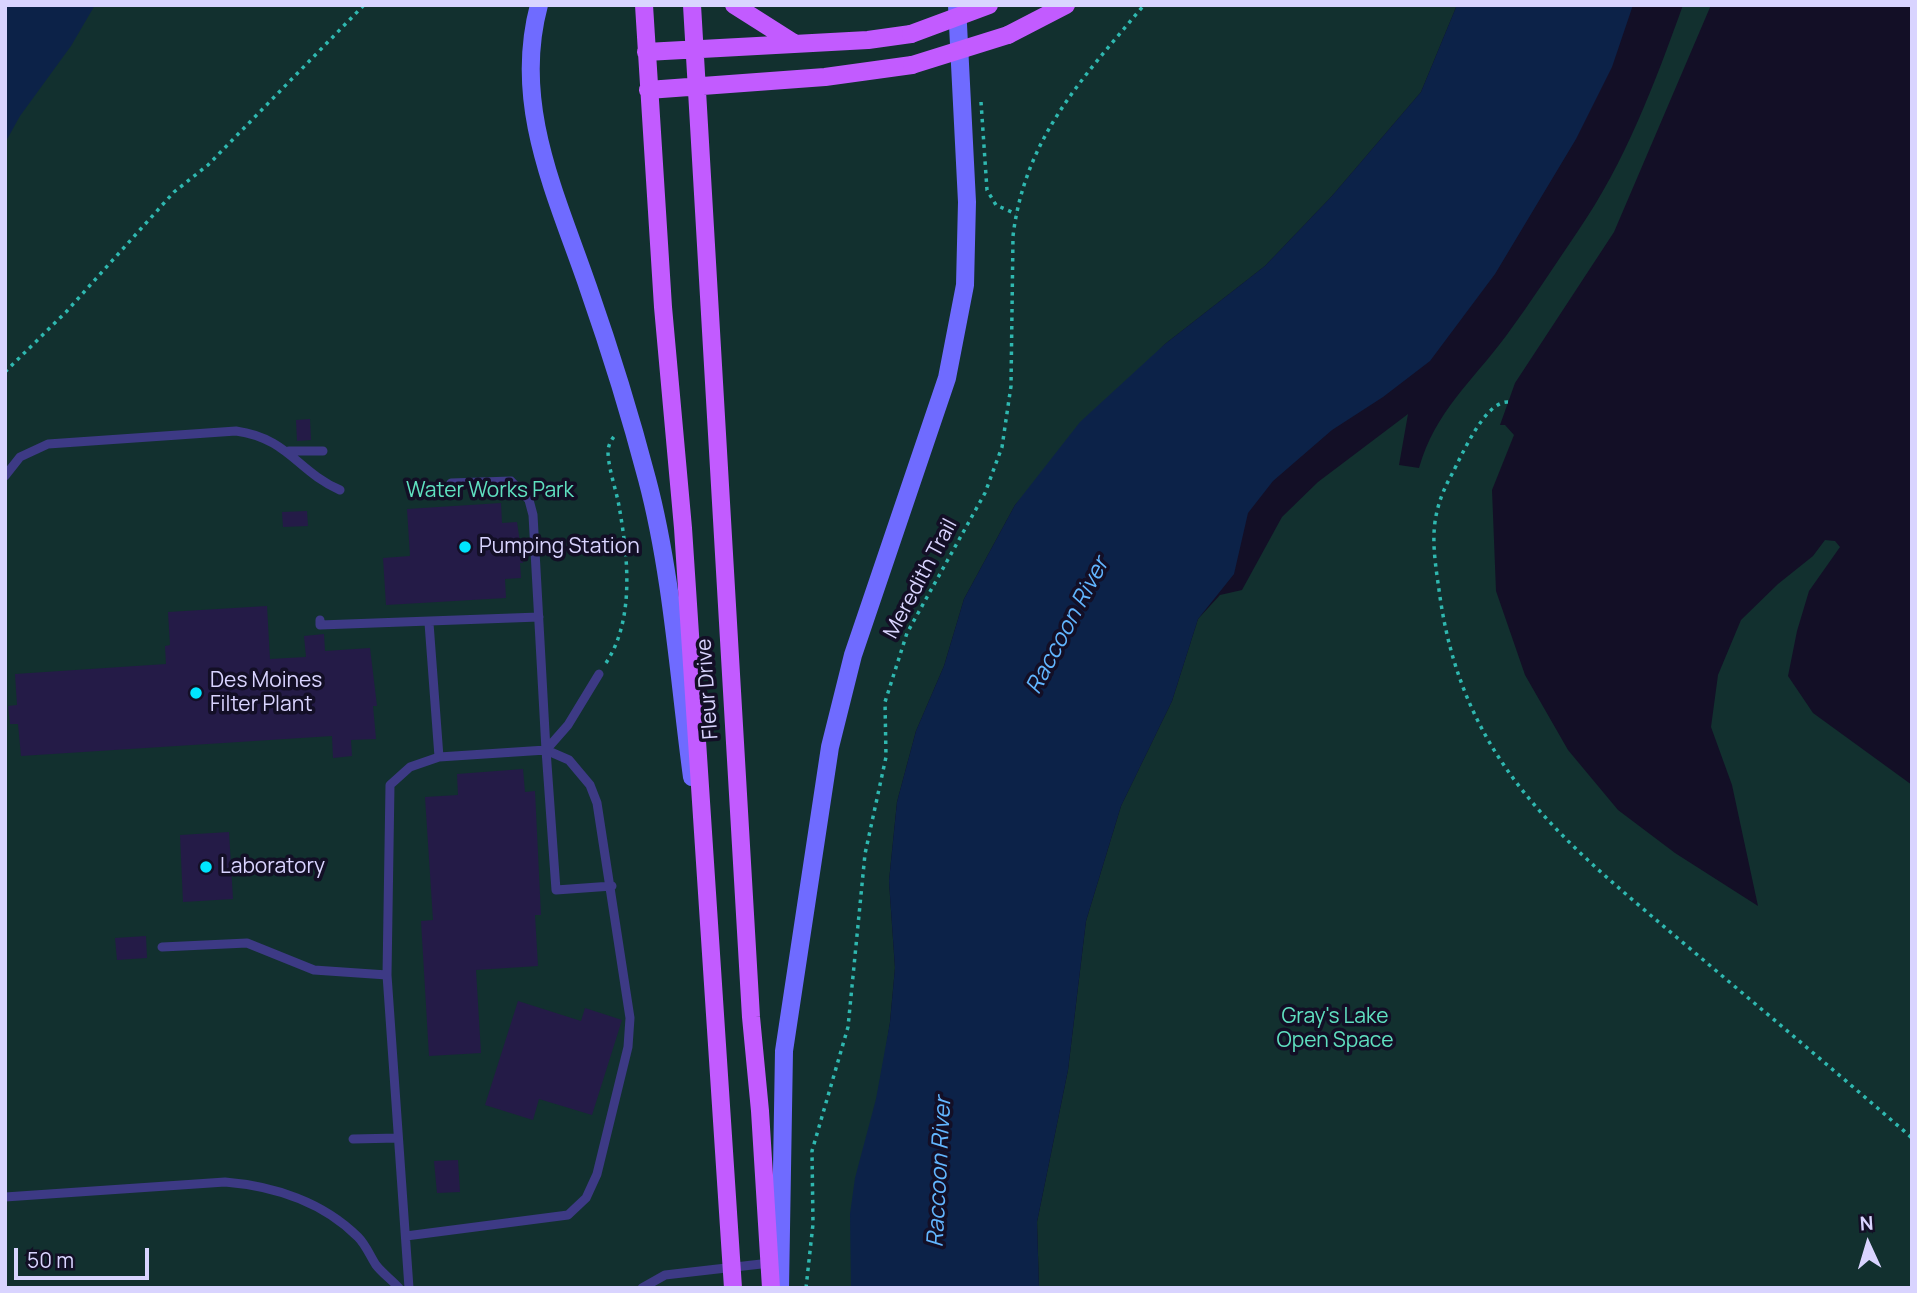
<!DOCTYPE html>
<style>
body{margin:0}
#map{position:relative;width:1917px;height:1293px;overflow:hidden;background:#130f26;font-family:Manrope,sans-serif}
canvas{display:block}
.frame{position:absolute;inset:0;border:7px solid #d9d4ff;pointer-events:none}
.north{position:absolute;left:1833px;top:1209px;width:70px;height:70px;-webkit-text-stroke:5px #130f26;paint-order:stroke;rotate:356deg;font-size:19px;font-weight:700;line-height:28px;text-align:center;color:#d9d4ff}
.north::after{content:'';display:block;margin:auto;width:24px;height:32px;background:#d9d4ff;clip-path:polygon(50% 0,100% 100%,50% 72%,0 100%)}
.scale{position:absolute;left:14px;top:1248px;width:135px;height:32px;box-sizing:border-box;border:4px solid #d9d4ff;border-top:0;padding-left:9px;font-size:21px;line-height:24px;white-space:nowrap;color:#d9d4ff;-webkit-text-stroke:5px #130f26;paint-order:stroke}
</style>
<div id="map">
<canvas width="1917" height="1293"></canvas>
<div class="frame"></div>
<div class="north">N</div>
<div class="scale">50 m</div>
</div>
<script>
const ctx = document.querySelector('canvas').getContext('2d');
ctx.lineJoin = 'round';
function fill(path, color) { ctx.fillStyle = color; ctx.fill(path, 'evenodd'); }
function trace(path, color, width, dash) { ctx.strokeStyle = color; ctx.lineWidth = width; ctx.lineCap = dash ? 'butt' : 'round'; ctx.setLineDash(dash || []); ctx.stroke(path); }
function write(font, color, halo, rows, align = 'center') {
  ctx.font = font + ' Manrope,sans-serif'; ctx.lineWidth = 7; ctx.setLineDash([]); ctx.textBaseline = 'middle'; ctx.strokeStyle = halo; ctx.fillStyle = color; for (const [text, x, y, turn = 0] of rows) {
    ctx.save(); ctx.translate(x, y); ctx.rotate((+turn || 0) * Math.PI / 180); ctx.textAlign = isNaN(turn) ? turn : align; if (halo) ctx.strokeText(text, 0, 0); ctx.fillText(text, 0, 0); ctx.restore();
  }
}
fill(new Path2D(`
 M 5,5 L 1457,5 L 1421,92 L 1332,196 L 1265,266 L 1165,344 L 1015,505 L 964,599 L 944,666 L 916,731 L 897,802 L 889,881 L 895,968 L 890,1022 L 851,1288 L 5,1288 Z
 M 1683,5 L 1711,5 L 1614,232 L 1515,383 L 1500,425 L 1505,425 L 1514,435 L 1492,490 L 1496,591 L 1525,675 L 1568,750 L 1618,810 L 1675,853 L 1758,906 L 1732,785 L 1711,727 L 1718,675 L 1741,620 L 1778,584 L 1813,556 L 1825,540 L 1835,541 L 1840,547 L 1809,591 L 1797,631 L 1788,676 L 1813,713 L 1912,785 L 1912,1288 L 1039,1288 L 1037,1222 L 1068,1070 L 1086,921 L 1121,806 L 1172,701 L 1198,619 L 1220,595 L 1242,590 L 1282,517 L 1318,482 L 1408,414 L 1399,465 L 1419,468 C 1436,410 1471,383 1506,336 C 1531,302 1554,266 1578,231 C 1625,163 1655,83 1683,5 Z`), '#12302f');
fill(new Path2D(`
 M 5,5 L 95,5 L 71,46 L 20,116 L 5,143 Z
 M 1457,5 L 1633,5 L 1612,67 L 1576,139 L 1495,274 L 1430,361 L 1383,397 L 1332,430 L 1273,481 L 1248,513 L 1234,574 L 1198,619 L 1172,701 L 1121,806 L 1086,921 L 1068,1070 L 1037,1222 L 1039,1288 L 851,1288 L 850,1214 L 855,1178 L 876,1099 L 890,1022 L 895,968 L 889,881 L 897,802 L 916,731 L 944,666 L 964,599 L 1015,505 L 1080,422 L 1165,344 L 1265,266 L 1332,196 L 1421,92 Z`), '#0c2248');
fill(new Path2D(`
 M 310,419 L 311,440 L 297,441 L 296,420 Z
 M 501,503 L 502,523 L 517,522 L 523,563 L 520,563 L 521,578 L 505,579 L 506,598 L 386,605 L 383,558 L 410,556 L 407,509 Z
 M 307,511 L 308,526 L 283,527 L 282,512 Z
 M 267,606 L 270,659 L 306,657 L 304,636 L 324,634 L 325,651 L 370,648 L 377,706 L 373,706 L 376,739 L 351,740 L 352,756 L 333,758 L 332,736 L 21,756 L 18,724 L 10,724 L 8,706 L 17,705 L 15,674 L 166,664 L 165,646 L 170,645 L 168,612 Z
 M 523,769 L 525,792 L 535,791 L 541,915 L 535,915 L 538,966 L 476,970 L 481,1053 L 429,1056 L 421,921 L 433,920 L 425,797 L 458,795 L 457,774 Z
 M 229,832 L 233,899 L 183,902 L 180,835 Z
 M 146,936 L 147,958 L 117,960 L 115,938 Z
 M 518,1001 L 581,1021 L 585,1008 L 622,1020 L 592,1115 L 539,1099 L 533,1120 L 485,1105 Z
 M 458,1160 L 460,1192 L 437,1193 L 434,1161 Z`), '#241b47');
trace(new Path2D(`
 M 981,102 L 987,190 L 996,205 L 1016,214
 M 5,372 L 66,312 L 174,192 L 208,165 L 364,5
 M 1508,402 C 1485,401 1462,455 1452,474 C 1427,519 1433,547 1440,597 C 1465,770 1571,847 1694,952 C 1767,1014 1840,1075 1912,1138
 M 606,663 C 635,619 628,557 619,506 C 616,489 609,471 608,453 C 608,445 611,440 616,434
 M 806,1288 L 813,1224 L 812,1151 L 848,1027 L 865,854 L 886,757 L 885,702 L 907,633 L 985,493 L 1002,447 L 1011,386 L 1013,236 C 1025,137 1083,78 1144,5`), '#2fb8b0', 3.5, [3.5, 5]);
trace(new Path2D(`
 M 289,451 L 323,451
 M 5,476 L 20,457 L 48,444 L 236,431 C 288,438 298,472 340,490
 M 451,483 L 511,481 L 529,500 L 533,515 L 546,750 L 568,725 L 599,674
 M 320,620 L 320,625 L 539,617
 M 429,623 L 439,757
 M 546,750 L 556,890 L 612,886
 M 162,947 L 247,943 L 314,970 L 387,975
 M 353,1139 L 398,1138
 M 5,1197 L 225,1182 C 274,1186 323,1202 358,1237 C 366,1245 370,1256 376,1265 C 382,1273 392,1280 399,1288
 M 406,1236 L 568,1215 L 586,1198 L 597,1174 L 628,1047 L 630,1018 L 597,803 L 590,785 L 569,760 L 546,750 L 439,757 L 410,767 L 390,785 L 387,975 L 409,1288
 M 642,1288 L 665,1275 L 770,1263`), '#3d3a85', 9);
trace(new Path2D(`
 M 539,5 C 512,105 556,194 588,287 C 610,350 630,414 647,479 C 672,573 679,681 692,777
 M 780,1288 L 784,1051 L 830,747 L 853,655 L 947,378 L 965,285 L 967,202 L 957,5`), '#6f6bff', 18);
trace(new Path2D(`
 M 644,5 L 663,307 L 683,528 L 733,1288
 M 692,5 L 751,1017 L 760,1111 L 771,1288
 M 734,5 L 794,43
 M 1008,35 L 1066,5
 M 646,52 L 868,40 L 911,34
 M 648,90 L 825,77 L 912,65`), '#c25bff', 18);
trace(new Path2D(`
 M 911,34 L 989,5
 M 912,65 L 1008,35`), '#c25bff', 18);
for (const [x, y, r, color] of [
 [465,547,7,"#00e5ff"],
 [196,693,7,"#00e5ff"],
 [206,867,7,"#00e5ff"]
]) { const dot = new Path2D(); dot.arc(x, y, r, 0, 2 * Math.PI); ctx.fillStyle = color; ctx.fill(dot); trace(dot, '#130f26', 2.5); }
write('21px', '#5fe0c0', '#130f26', [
 ["Water Works Park",490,491],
 ["Gray's Lake",1335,1017],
 ["Open Space",1335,1041]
]);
write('21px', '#d9d4ff', '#130f26', [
 ["Pumping Station",479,547],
 ["Des Moines",210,681],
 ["Filter Plant",210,705],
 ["Laboratory",220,867]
], 'left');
write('21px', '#d9d4ff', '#130f26', [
 ["Meredith Trail",921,579,-62],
 ["Fleur Drive",708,689,-94]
]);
write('italic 23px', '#62b6ff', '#130f26', [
 ["Raccoon River",1068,626,-62],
 ["Raccoon River",940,1172,-87]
]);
</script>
